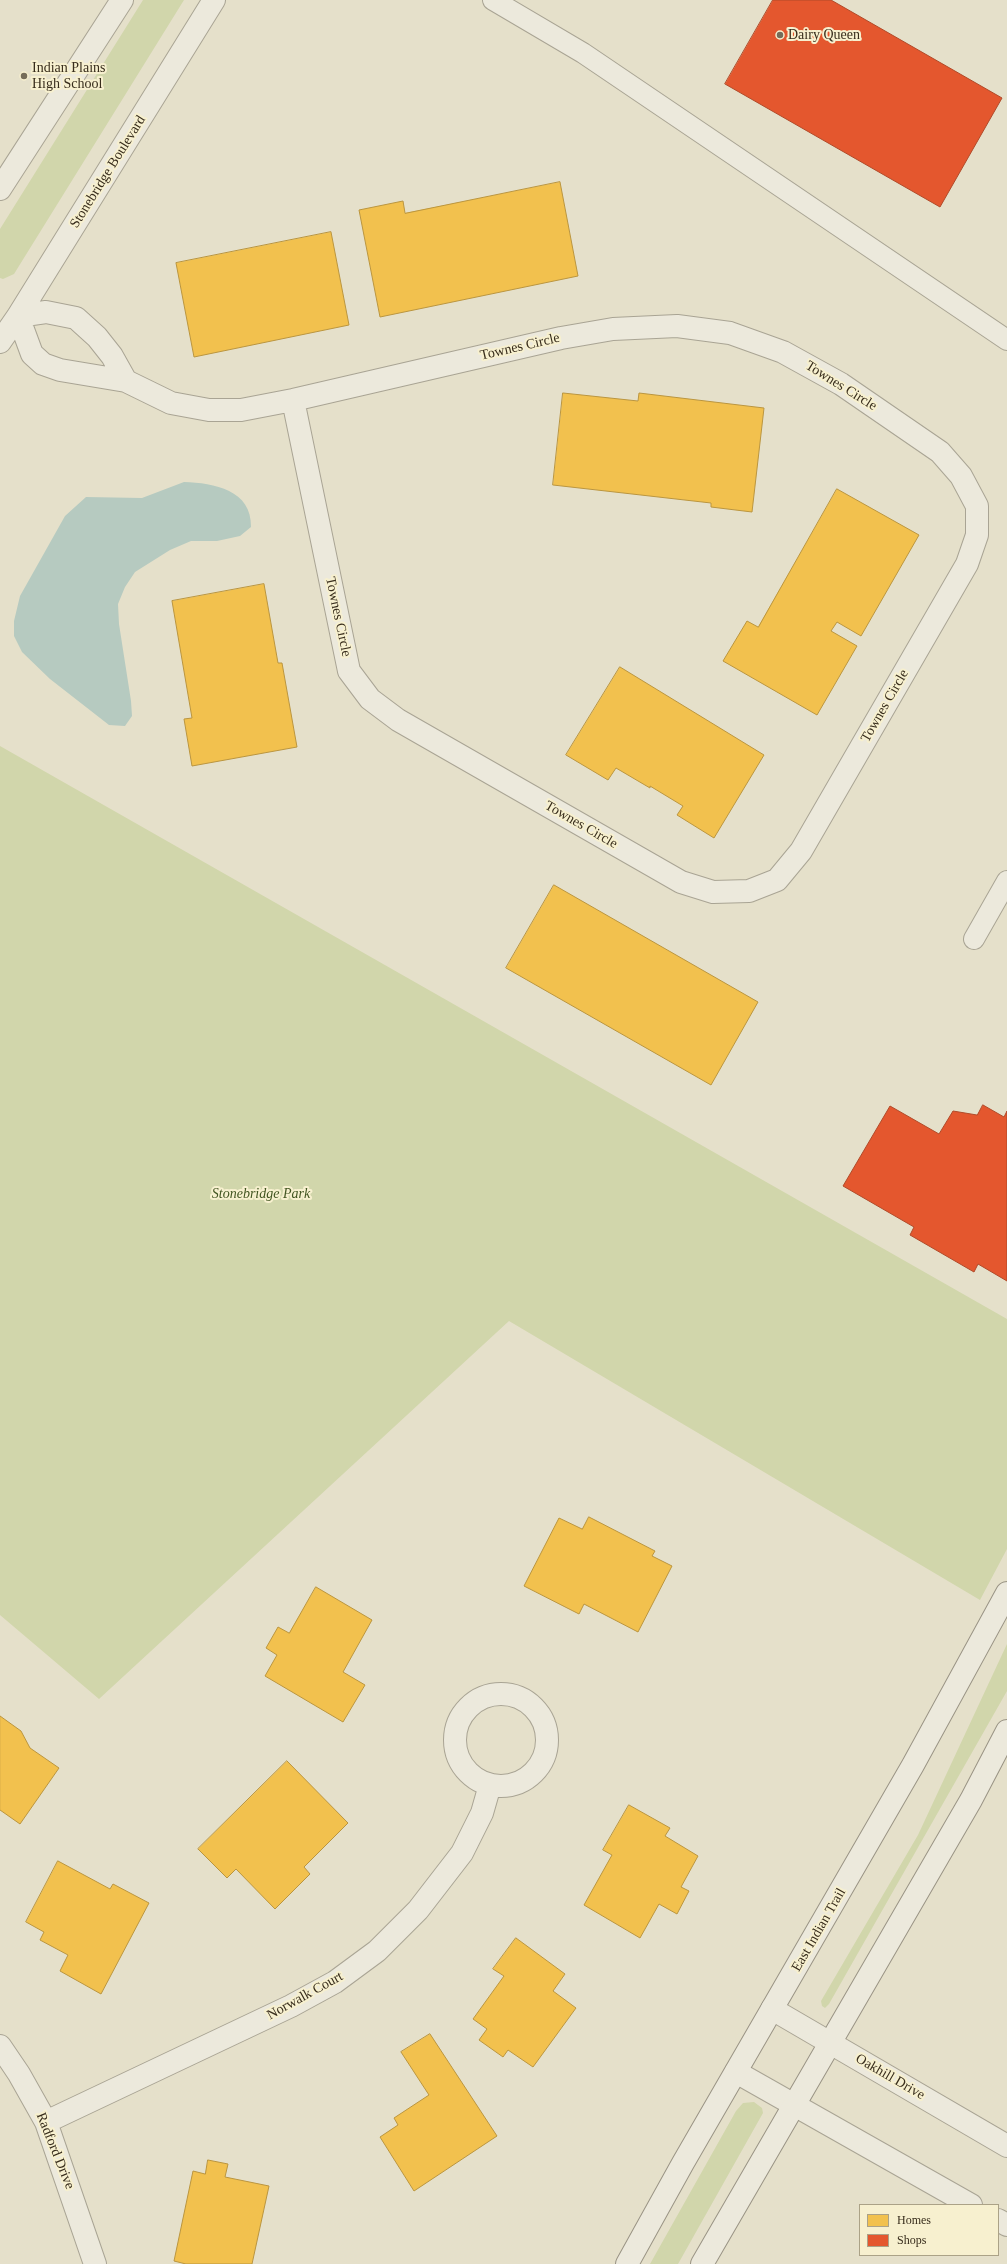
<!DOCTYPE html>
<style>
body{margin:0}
#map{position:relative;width:1007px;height:2264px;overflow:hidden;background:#e5e0ca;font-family:Georgia,serif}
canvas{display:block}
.legend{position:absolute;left:859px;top:2204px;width:140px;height:52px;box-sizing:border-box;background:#f7f0cf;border:1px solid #aba287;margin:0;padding:5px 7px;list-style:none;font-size:12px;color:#382d1c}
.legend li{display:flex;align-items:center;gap:8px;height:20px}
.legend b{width:20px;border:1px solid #aba287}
</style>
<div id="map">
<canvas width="1007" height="2264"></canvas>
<ul class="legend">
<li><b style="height:11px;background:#f2c14e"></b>Homes</li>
<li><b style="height:11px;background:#e4572e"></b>Shops</li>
</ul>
</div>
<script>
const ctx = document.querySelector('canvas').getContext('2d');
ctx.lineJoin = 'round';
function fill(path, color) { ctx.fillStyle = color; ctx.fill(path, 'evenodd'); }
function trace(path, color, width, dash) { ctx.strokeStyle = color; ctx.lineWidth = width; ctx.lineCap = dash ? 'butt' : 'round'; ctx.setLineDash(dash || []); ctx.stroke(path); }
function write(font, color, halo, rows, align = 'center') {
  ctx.font = font + ' Georgia,serif'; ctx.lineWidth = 4; ctx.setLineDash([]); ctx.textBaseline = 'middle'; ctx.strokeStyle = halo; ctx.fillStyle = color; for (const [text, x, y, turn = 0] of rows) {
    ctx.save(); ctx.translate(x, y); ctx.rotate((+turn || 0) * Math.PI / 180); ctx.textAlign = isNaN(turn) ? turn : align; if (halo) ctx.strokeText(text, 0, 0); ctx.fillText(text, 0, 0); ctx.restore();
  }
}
fill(new Path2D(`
 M 143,0 L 184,0 L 14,274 L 3,279 L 0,278 L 0,229 Z
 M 0,746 L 1007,1319 L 1007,1549 L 980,1600 L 509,1321 L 99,1699 L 0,1615 Z
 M 1007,1644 L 1007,1691 L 829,2004 L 825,2008 L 822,2006 L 821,2001 L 918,1835 Z
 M 754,2102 L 762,2108 L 763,2113 L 678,2264 L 650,2264 L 736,2111 L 743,2103 Z`), '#d1d6ab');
fill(new Path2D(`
 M 184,482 C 214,483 252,490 251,527 L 240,536 L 217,541 L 191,541 L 170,550 L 135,572 L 125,587 L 118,604 L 119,624 L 131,701 L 132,716 L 125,726 L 109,725 L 50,679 L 22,652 L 14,636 L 14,621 L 20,596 L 65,516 L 86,497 L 142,498 Z`), '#b6cac0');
const homes = new Path2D(`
 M 560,182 L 578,276 L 380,317 L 359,210 L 403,201 L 405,213 Z
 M 331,232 L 349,325 L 194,357 L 176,263 Z
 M 563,393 L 638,401 L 639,393 L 764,408 L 752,512 L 711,507 L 711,503 L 553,485 Z
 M 837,489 L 919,535 L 861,636 L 837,622 L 831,631 L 857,646 L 817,715 L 723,661 L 747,621 L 758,627 Z
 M 264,584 L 278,663 L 282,663 L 297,747 L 192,766 L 184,719 L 192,718 L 172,601 Z
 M 620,667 L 764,755 L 714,838 L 677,815 L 683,806 L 650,786 L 650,788 L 616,768 L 608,780 L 566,755 Z
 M 554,885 L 758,1002 L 711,1085 L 506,968 Z
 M 589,1517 L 655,1551 L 652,1556 L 672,1566 L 638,1632 L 584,1604 L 579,1614 L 524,1586 L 559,1518 L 582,1529 Z
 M 316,1587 L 372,1620 L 343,1672 L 365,1685 L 343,1722 L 265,1676 L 277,1655 L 266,1648 L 278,1627 L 289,1633 Z
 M 0,1716 L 21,1731 L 30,1748 L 59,1768 L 20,1824 L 0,1810 Z
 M 287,1761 L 348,1823 L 304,1867 L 310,1874 L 275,1909 L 236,1869 L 227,1878 L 198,1849 Z
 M 629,1805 L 670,1828 L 665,1836 L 698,1856 L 681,1887 L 689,1891 L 677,1914 L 659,1904 L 640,1938 L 584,1905 L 612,1855 L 603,1850 Z
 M 58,1861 L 110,1889 L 113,1884 L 149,1903 L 101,1994 L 60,1971 L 68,1955 L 40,1940 L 44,1932 L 26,1922 Z
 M 516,1938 L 565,1974 L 553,1991 L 576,2008 L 533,2067 L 508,2050 L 503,2057 L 479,2040 L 487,2029 L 473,2019 L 504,1976 L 493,1969 Z
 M 430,2034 L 497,2136 L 414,2191 L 380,2137 L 398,2125 L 394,2118 L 429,2095 L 401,2052 Z
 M 208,2160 L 228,2164 L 225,2177 L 269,2186 L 252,2264 L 186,2264 L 174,2261 L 193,2171 L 205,2174 Z`);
fill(homes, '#f2c14e');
trace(homes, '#ba953f', 1);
const shops = new Path2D(`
 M 773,0 L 831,0 L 1002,98 L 940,207 L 725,84 Z
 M 983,1105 L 1004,1117 L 1007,1111 L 1007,1281 L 978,1264 L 974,1272 L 910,1235 L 914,1227 L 843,1186 L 890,1106 L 939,1134 L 953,1111 L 977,1115 Z`);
fill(shops, '#e4572e');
trace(shops, '#b04a29', 1);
const lane = new Path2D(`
 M 493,0 L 583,53 L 1007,340
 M 974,939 L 1007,881`);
const street = new Path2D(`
 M 0,189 L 122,0
 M 0,342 L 18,316 L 214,0
 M 126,381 L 112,356 L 97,337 L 76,318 L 46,312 L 18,316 L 32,354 L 43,364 L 60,370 L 126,381 L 171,403 L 209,410 L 241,410 L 293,400 L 561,338 L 613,329 L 677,326 L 730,333 L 783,352 L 841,384 L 940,452 L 961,476 L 977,506 L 977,535 L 967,564 L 801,851 L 777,880 L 749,891 L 713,892 L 681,882 L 398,720 L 370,699 L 349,671 L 293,400
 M455 1740a46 46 0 1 1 92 0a46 46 0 1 1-92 0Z
 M 772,2009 L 1007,2146
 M 0,2046 L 19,2074 L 46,2122 L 95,2264
 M 736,2072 L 971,2205
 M 46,2122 L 291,2006 L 335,1982 L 377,1951 L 418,1910 L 462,1853 L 482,1813 L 490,1785
 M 998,2220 L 1007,2225`);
const secondary = new Path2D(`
 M 627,2264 L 683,2163 L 913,1765 L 1007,1593
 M 702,2264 L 971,1800 L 1007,1731`);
trace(lane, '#a9a494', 22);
trace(street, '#a9a494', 24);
trace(secondary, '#999384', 24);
trace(lane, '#ece9dc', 20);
trace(street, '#ece9dc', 22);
trace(secondary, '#ece9dc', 22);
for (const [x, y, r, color] of [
 [780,35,4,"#756c59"],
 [24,76,4,"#756c59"]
]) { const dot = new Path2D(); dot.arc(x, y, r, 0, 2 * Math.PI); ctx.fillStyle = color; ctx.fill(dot); trace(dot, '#f7f0cf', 1.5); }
write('14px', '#382d1c', '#f7f0cf', [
 ["Dairy Queen",788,35],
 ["Indian Plains",32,68],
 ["High School",32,84]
], 'left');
write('14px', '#382d1c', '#f7f0cf', [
 ["Stonebridge Boulevard",108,172,-58],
 ["Townes Circle",520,347,-13],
 ["Townes Circle",841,386,32],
 ["Townes Circle",338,617,78],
 ["Townes Circle",885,706,-60],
 ["Townes Circle",581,825,30],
 ["East Indian Trail",819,1930,-60],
 ["Norwalk Court",305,1996,-29],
 ["Oakhill Drive",890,2077,30],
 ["Radford Drive",55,2151,68]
]);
write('italic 14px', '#425521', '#f7f0cf', [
 ["Stonebridge Park",261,1194]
]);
</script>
